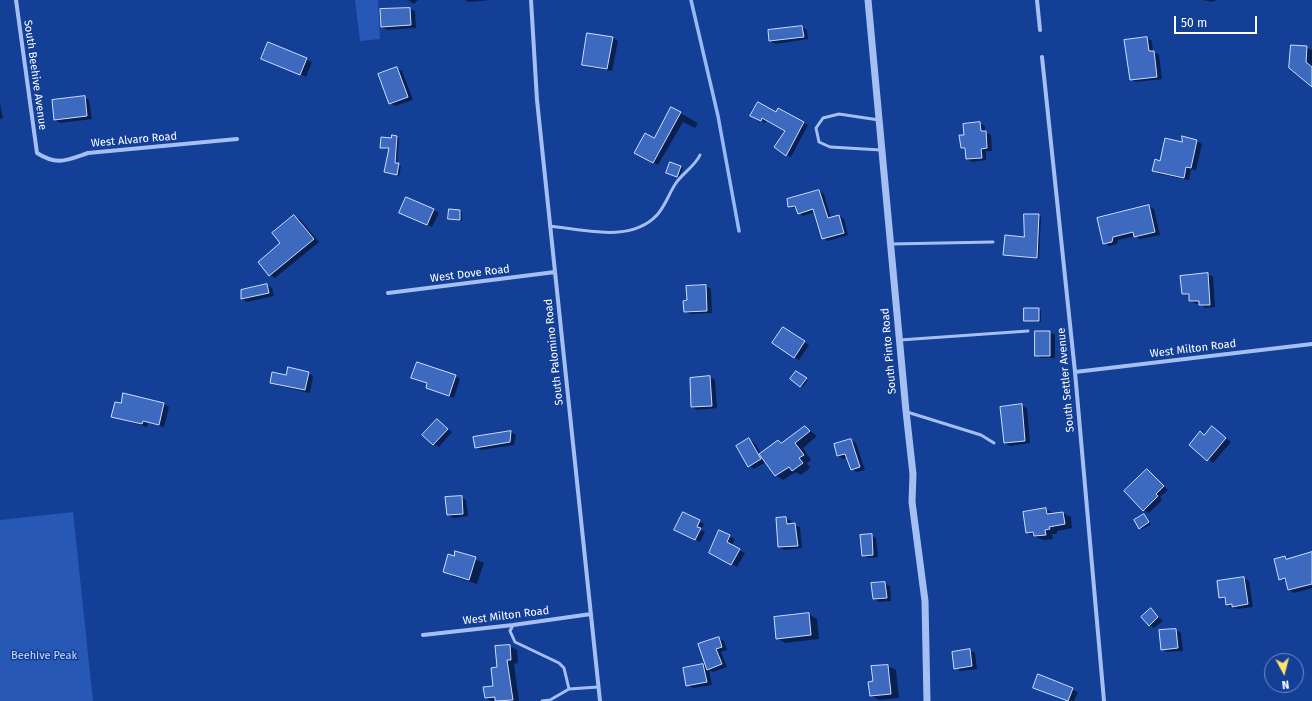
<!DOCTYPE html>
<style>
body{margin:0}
#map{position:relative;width:1312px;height:701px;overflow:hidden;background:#143f96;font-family:"Fira Sans",sans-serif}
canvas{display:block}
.north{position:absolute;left:1264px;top:653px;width:40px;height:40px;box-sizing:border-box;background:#143f96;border:1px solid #728cc0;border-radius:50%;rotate:173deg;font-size:11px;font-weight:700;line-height:16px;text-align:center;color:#fff}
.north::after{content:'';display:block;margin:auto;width:14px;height:18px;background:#ffe366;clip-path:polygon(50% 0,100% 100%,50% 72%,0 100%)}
.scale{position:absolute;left:1174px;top:16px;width:83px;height:18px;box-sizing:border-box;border:2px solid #fff;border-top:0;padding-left:5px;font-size:12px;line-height:14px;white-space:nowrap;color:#fff;-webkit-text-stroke:3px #143f96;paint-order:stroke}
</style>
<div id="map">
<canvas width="1312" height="701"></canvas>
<div class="north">N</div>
<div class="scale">50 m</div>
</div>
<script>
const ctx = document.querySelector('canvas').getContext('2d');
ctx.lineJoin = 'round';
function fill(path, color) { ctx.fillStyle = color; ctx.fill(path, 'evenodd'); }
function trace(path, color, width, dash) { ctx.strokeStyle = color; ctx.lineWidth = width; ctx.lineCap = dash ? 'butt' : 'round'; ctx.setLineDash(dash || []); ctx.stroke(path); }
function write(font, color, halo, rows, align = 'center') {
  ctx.font = font + ' "Fira Sans",sans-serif'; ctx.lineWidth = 3; ctx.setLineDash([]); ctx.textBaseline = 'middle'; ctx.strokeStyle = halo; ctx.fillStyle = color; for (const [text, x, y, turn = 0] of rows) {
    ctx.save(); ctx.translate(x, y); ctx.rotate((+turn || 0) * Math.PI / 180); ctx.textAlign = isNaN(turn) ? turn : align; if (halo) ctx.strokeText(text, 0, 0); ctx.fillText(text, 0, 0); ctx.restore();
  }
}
fill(new Path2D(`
 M 355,0 L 378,0 L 380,39 L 360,41 Z
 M 73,512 L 93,701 L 0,701 L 0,520 Z`), '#2758b5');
fill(new Path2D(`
 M 408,0 L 418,0 L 414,4 Z
 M 465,0 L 491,0 L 469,2 Z
 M 1203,0 L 1216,0 L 1213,2 Z
 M 410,9 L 415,11 L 416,28 L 387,30 L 382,27 L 381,10 Z
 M 802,27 L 807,30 L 808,39 L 776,44 L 770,41 Z
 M 613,38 L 618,41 L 612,71 L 588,67 L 583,64 Z
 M 1147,38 L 1152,41 L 1153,51 L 1159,55 L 1162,79 L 1136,82 L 1131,79 Z
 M 269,43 L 312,62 L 306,77 L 267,61 Z
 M 1306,47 L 1312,50 L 1312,85 L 1291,68 Z
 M 397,68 L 402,71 L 413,100 L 395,106 L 390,103 Z
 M 84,97 L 89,100 L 92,119 L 60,123 L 55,120 Z
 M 0,103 L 3,118 L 0,119 Z
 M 671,108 L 698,123 L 695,128 L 683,122 L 658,165 L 636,153 L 655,140 Z
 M 778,109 L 808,125 L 791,157 L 786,155 L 786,131 L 767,120 L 765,123 L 752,115 L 776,113 Z
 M 980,123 L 985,126 L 985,132 L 991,135 L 992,151 L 986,151 L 986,160 L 972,162 L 967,159 L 966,150 L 962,148 L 965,135 Z
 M 397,137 L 399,138 L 397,164 L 401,166 L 399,176 L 385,172 L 390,149 L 381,147 Z
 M 1197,141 L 1202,144 L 1196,170 L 1191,169 L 1189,180 L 1159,174 L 1153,171 L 1183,143 Z
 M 681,167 L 683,168 L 679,177 L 669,174 Z
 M 819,191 L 824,194 L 831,218 L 839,216 L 844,219 L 848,235 L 828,241 L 823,238 L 815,212 L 803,216 L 799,213 L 797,209 L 789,206 Z
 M 1148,206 L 1154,209 L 1160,235 L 1140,239 L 1135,236 L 1118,240 L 1117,244 L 1109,246 L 1104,243 Z
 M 434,210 L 439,213 L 432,227 L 405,215 Z
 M 460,210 L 462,212 L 462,221 L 449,219 Z
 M 1025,215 L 1041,216 L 1039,259 L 1004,255 L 1025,238 Z
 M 294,216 L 300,219 L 319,242 L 275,278 L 270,275 Z
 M 1208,274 L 1213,277 L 1215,307 L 1205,308 L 1200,303 L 1196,304 L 1190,301 L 1190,296 L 1183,294 Z
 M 267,285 L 272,288 L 274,296 L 247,302 L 242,299 Z
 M 706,286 L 711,289 L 712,313 L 690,314 L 685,311 L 688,301 Z
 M 1025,309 L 1041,310 L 1041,322 L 1025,321 Z
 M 788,331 L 809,345 L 799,360 L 794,357 Z
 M 1050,332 L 1055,335 L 1055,358 L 1041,358 L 1036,355 Z
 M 308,373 L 313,376 L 310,393 L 276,385 L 271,382 L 287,376 Z
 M 799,373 L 808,380 L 803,387 L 791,379 Z
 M 455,376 L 460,379 L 454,398 L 432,390 L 427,387 L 428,384 L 412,378 Z
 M 710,377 L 715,380 L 717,408 L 697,410 L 692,407 L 691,379 Z
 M 124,394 L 164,404 L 169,407 L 164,427 L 148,423 L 147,427 L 113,417 L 121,404 Z
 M 1021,405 L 1027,408 L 1030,443 L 1010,446 L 1005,443 Z
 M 437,421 L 452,432 L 439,447 L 434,444 Z
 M 805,427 L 817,436 L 803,448 L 811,460 L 807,463 L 810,468 L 801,475 L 796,472 L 783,480 L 775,475 L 766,462 L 754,469 L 749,466 L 749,440 L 755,443 L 761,454 L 779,442 L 782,444 ZM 793,463 L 794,465 L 777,475 L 777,473 Z
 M 1212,427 L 1231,442 L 1213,463 L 1190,445 L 1200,433 L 1205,436 Z
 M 511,432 L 516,435 L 514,445 L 481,450 L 476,447 Z
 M 851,440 L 856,443 L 865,470 L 857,472 L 851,469 L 848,457 L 843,459 L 838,456 Z
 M 1147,471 L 1168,490 L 1160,497 L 1162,500 L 1149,513 L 1144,510 Z
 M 461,497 L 466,500 L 468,516 L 453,518 L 448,515 Z
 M 1046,509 L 1053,513 L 1063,513 L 1071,517 L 1072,528 L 1057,531 L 1057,534 L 1052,534 L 1053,539 L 1043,540 L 1027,533 Z
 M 1144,515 L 1151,524 L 1142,529 L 1140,528 Z
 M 786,518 L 791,521 L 792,525 L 800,527 L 802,548 L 784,550 L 779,547 L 777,519 Z
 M 699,521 L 704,524 L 701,530 L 705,532 L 700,542 L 681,532 Z
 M 720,532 L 735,539 L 732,546 L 745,553 L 737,567 L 710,553 Z
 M 871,535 L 876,538 L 878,557 L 868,558 L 863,555 Z
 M 456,552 L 484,563 L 477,584 L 452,576 L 444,571 Z
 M 1312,553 L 1312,588 L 1294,593 L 1289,590 L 1287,582 L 1280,579 L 1285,557 L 1288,559 Z
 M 1244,578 L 1249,581 L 1253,607 L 1238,609 L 1232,608 L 1227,605 L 1226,600 L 1220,597 Z
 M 885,583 L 890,586 L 891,601 L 879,602 L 874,599 Z
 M 1151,610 L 1163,621 L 1154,628 L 1149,625 Z
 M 809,614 L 817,619 L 819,639 L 785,643 L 777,638 Z
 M 1176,630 L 1181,633 L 1183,651 L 1167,652 L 1162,649 L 1160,631 Z
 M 719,638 L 724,641 L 727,650 L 721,652 L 727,667 L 713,672 L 709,670 L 712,685 L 693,688 L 687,685 L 684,668 L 703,665 L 707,667 Z
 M 509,646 L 517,650 L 518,663 L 514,664 L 519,701 L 491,701 L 486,698 L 494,687 L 498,668 Z
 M 969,650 L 975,653 L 977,669 L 960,671 L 955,668 Z
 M 888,666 L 896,670 L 899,698 L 879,700 L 870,695 Z
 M 1039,675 L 1078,692 L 1074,701 L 1068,701 L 1039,690 Z`), '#0007');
trace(new Path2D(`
 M 691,0 L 718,116 L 739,231`), '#97b9f5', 3.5);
const building = new Path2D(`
 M 410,8 L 411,25 L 381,27 L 380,9 Z
 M 802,26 L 804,37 L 769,41 L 768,30 Z
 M 587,33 L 613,37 L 607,69 L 582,65 Z
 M 1147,37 L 1149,51 L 1154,51 L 1157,77 L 1130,80 L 1124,40 Z
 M 268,42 L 307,58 L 300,75 L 261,59 Z
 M 1291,45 L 1307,46 L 1306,62 L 1312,67 L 1312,87 L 1289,68 Z
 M 397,67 L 408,97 L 389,104 L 378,74 Z
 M 85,96 L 87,116 L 54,120 L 52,100 Z
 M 758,102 L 776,112 L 778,108 L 804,122 L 786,156 L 774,147 L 785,131 L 762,118 L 761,121 L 750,116 Z
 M 671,107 L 681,112 L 653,163 L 634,153 L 645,133 L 654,138 Z
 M 980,122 L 981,131 L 986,131 L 987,148 L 981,149 L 982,158 L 966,159 L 965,148 L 961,148 L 959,135 L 964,135 L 963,124 Z
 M 392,135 L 397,136 L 395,163 L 399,163 L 397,175 L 384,172 L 389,148 L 380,148 L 381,137 L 391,138 Z
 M 1182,136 L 1197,140 L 1191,168 L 1186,167 L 1184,178 L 1152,171 L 1155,159 L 1160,161 L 1165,138 L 1182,142 Z
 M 670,162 L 681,166 L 677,177 L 666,173 Z
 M 819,190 L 828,218 L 839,215 L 844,233 L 822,239 L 813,209 L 798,214 L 795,206 L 788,207 L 787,199 Z
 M 406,197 L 434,209 L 427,225 L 399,213 Z
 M 1149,205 L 1155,232 L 1134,237 L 1133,232 L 1113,237 L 1112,242 L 1103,244 L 1097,218 Z
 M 449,209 L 460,210 L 460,220 L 448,219 Z
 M 1024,214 L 1039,214 L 1037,258 L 1003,255 L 1005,235 L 1024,237 Z
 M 294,215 L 314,239 L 269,276 L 258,262 L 280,243 L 272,233 Z
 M 1208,273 L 1210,305 L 1199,305 L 1199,301 L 1189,301 L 1189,294 L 1182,294 L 1180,276 Z
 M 267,284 L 269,293 L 241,299 L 241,290 Z
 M 706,285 L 707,311 L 684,312 L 683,301 L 687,300 L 686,286 Z
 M 1024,308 L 1039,308 L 1039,321 L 1024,321 Z
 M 783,327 L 805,341 L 794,358 L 772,343 Z
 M 1035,331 L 1050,331 L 1050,356 L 1035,356 Z
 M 417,362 L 456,375 L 449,396 L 426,388 L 427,383 L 411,378 Z
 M 288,367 L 309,372 L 305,390 L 270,383 L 272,372 L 286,375 Z
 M 796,371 L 807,378 L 800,387 L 790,379 Z
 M 710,376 L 712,406 L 691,407 L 690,378 Z
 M 123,393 L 164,403 L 159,425 L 143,421 L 142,424 L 111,417 L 115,402 L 121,403 Z
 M 1022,404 L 1025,441 L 1004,443 L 1000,407 Z
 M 437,419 L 448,429 L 433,445 L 422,435 Z
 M 805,426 L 810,431 L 795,443 L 804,455 L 799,458 L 803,463 L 792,471 L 789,467 L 775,476 L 759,454 L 778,440 L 781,443 Z
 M 1212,426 L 1226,438 L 1207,461 L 1189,445 L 1200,431 L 1204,435 Z
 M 511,431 L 510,442 L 475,448 L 473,437 Z
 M 749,438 L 761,459 L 748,467 L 736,446 Z
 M 851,439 L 860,467 L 851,470 L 845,454 L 837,456 L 834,444 Z
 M 1147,469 L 1164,486 L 1156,494 L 1158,496 L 1143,511 L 1124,491 Z
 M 462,496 L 463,514 L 447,515 L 445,497 Z
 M 1046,508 L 1047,514 L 1063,512 L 1065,524 L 1049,527 L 1050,529 L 1045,530 L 1046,535 L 1034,536 L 1033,532 L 1026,533 L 1023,512 Z
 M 683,512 L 700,520 L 697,527 L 701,528 L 695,540 L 674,530 Z
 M 1144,514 L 1149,522 L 1139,529 L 1134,520 Z
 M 786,517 L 787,524 L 795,523 L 798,546 L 778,547 L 776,518 Z
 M 719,530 L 730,535 L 727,542 L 740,549 L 731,565 L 709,553 Z
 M 872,534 L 873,555 L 862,556 L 860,535 Z
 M 455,551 L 476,557 L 469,580 L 443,572 L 448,554 L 454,556 Z
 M 1312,552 L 1312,584 L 1288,590 L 1285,578 L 1279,580 L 1274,559 L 1285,556 L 1286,559 Z
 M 1244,577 L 1248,604 L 1232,607 L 1232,604 L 1226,605 L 1225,597 L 1219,598 L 1217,581 Z
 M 885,582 L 887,598 L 873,599 L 871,583 Z
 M 1151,608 L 1158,617 L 1149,626 L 1141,617 Z
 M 809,613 L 811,635 L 776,639 L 774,617 Z
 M 1176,629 L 1178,648 L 1161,650 L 1159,630 Z
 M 719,637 L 722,647 L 716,649 L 722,664 L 707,670 L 698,644 Z
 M 510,645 L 511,660 L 507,660 L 513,700 L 495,701 L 495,697 L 485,698 L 483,687 L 493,686 L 491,668 L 497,667 L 495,646 Z
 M 970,649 L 972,666 L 954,669 L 952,652 Z
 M 703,664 L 707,682 L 686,686 L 683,668 Z
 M 888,665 L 891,694 L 870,696 L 868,682 L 873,681 L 871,666 Z
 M 1038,674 L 1073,688 L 1068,701 L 1033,688 Z`);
fill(building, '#3d69be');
trace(building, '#ccddfd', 1);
trace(new Path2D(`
 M 879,120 L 839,114 L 823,118 L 816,128 L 819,142 L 830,147 L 881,150
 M 550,226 C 584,230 631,243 657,215 C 666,205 669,193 676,183 C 683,173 695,166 700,155
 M 891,244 L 993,242
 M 900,340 L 1028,331
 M 907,412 L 981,435 L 994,443
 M 513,625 L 510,631 L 515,642 L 559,663 L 564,668 L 569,689 L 598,687
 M 542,701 L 550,700 L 569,689`), '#a5bff2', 3);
trace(new Path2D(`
 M 16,0 L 37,153 C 57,166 67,160 88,153 L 237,139
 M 531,0 L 537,100 L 600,701
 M 1037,0 L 1040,30
 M 1042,57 L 1075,372 L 1104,701
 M 388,293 L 555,272
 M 1075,372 L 1312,344
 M 423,635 L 513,625 L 591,614`), '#a5bff2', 4);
trace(new Path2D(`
 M 868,0 L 906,411 L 913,474 L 912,502 L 925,601 L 927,701`), '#a5bff2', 7);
write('11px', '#fff', '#143f96', [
 ["South Beehive Avenue",35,75,82],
 ["West Alvaro Road",134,140,-5],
 ["West Dove Road",470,274,-7],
 ["West Milton Road",1193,349,-7],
 ["South Pinto Road",889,351,-95],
 ["South Palomino Road",554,352,-96],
 ["South Settler Avenue",1066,380,-95],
 ["West Milton Road",506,616,-7]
]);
write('11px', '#ccddfd', '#143f96', [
 ["Beehive Peak",44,656]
]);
</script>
